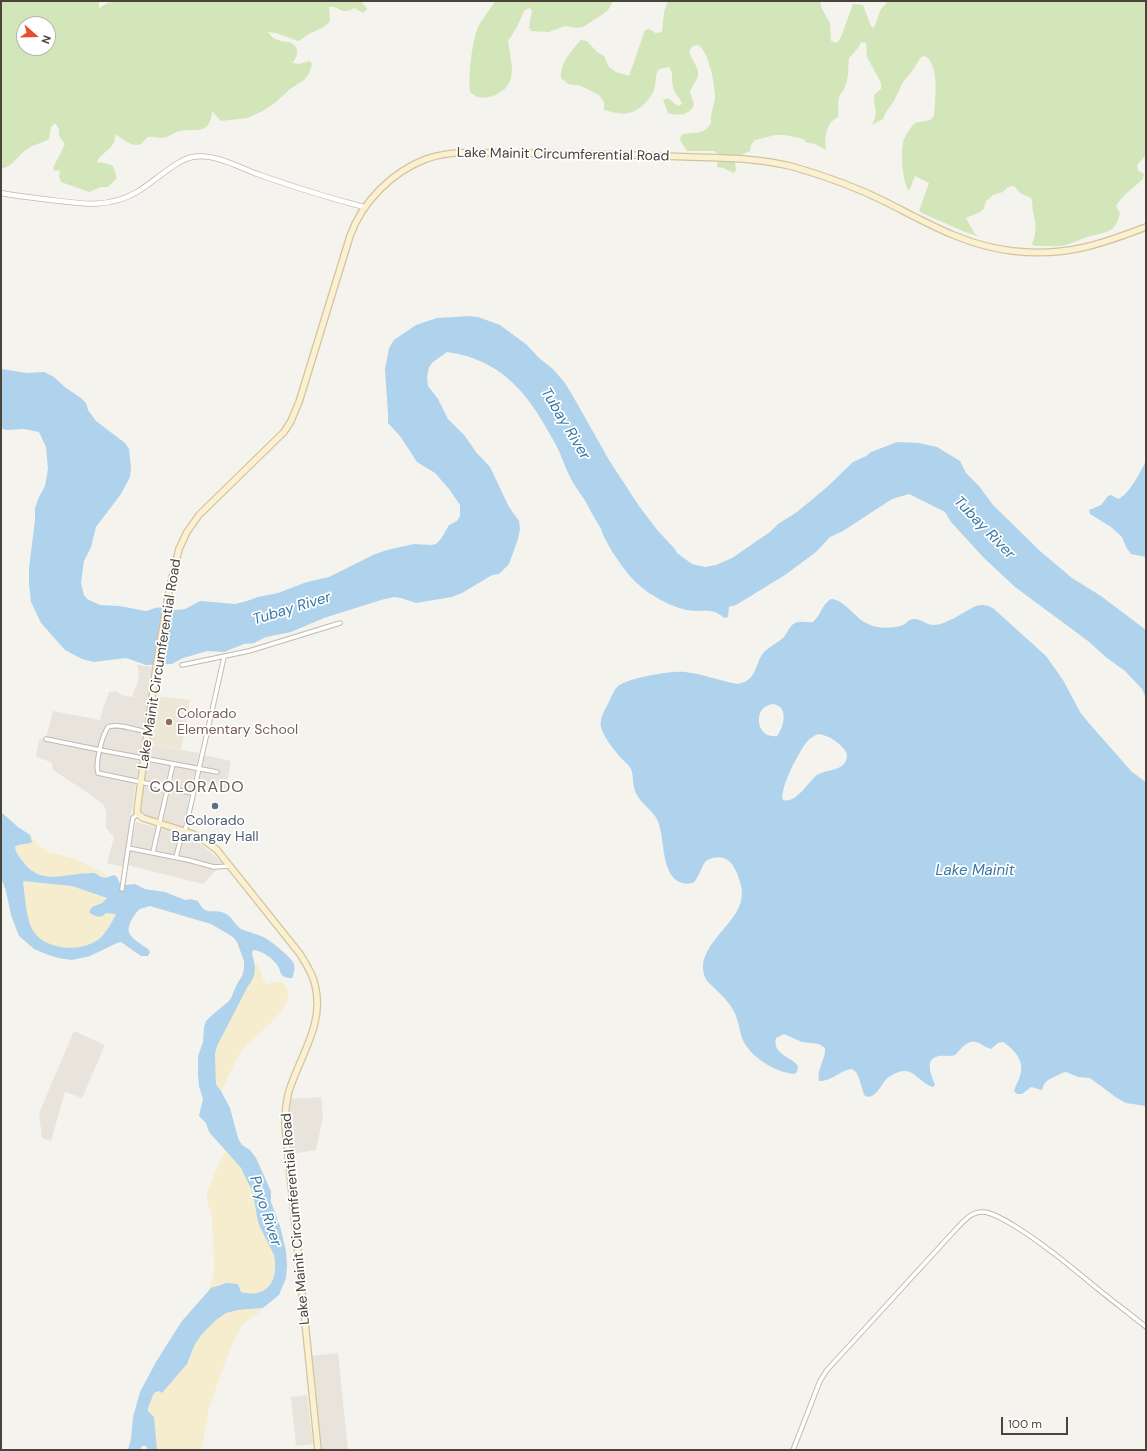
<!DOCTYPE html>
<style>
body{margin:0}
#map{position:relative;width:1147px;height:1451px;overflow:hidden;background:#f5f3ed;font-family:"DM Sans",sans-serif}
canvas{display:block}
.frame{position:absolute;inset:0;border:2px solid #49443a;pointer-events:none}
.north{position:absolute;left:16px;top:16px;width:40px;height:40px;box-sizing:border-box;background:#fff;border:1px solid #b6b4b0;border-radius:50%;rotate:110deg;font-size:11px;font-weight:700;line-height:16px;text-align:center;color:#49443a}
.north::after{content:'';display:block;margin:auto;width:14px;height:18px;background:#ea4b2f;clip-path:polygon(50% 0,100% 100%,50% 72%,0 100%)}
.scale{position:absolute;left:1001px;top:1417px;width:67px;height:18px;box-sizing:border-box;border:2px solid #49443a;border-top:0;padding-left:5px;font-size:12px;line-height:14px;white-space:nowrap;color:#49443a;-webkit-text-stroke:3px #fff;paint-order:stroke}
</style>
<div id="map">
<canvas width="1147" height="1451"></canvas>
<div class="frame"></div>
<div class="north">N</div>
<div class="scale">100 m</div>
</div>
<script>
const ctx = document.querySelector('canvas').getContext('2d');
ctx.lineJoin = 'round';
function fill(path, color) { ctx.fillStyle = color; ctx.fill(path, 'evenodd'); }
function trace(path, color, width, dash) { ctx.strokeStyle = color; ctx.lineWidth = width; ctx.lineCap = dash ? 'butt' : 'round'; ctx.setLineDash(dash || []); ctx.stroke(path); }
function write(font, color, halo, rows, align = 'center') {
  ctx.font = font + ' "DM Sans",sans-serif'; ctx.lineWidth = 3.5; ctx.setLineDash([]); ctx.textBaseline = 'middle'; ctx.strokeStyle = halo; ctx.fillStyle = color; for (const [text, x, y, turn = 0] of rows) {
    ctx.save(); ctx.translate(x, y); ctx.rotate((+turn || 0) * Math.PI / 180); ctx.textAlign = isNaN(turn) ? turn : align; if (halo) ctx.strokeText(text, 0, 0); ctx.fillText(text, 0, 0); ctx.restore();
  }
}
fill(new Path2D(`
 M 137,665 L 154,667 L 123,867 L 107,863 L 114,837 L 106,828 L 106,811 L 103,804 L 82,789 L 53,770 L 52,763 L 36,756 L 39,740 L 46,738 L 53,711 L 100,720 L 103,709 L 109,692 L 116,691 L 122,695 L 132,697 L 138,681 L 139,672 Z
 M 149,745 L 199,753 L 183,827 L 145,817 L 139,814 L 138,808 Z
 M 203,755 L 231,761 L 226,789 L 197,783 Z
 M 136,822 L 184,834 L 201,844 L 223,863 L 203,884 L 127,865 Z
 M 74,1031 L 105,1045 L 82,1098 L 65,1092 L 51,1141 L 42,1138 L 39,1113 Z
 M 321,1097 L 323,1117 L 316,1150 L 290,1154 L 287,1128 L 289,1099 Z
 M 338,1353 L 348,1450 L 320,1450 L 310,1356 Z
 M 307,1395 L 313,1444 L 296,1446 L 291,1397 Z`), '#e9e4db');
fill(new Path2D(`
 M 156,696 L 190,700 L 181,750 L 149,745 Z`), '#ede7d8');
fill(new Path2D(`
 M 1,1 L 99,1 L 99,8 L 108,3 L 116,1 L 361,1 L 367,9 L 363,13 L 355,8 C 346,12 343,12 335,7 L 329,7 L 330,21 C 323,30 315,30 307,35 C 304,37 301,40 298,41 L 276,33 L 268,32 C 271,36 274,39 278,40 C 281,42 284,41 288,42 C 300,45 299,56 292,63 L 299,64 L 310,61 L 312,64 L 309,74 L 304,80 L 290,89 L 276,102 L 263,111 L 247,118 L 221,121 L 212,111 C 210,136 197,128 179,131 C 173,133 168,138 161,138 C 157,138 153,136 148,137 C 146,138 143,142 141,144 C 133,148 121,139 116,134 C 115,137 115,141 113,144 C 108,152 101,153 97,162 L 108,164 L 113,166 L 117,178 L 108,187 L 101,187 L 89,192 L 61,182 L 59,177 L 60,170 L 55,171 L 53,168 L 65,144 L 59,136 L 59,129 L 55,123 L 51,127 L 49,139 C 41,144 33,144 26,150 C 15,158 15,165 1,169 ZM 24,24 L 48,24 L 48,48 L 24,48 Z
 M 495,1 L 613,1 L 608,10 L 603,14 L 583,27 L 576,28 L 565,26 L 549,32 L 531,31 L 529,28 L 532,10 L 529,8 L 524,11 L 517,27 L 508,41 L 512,67 L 511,79 L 506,88 L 496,95 L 486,98 L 477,97 L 470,92 C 468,76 472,42 478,27 C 483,18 490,10 495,1 Z
 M 668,1 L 820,1 L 822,9 L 830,23 L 831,41 L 837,43 L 841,37 L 853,4 L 863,5 L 871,26 L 874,28 L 881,9 L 886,4 L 886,1 L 1146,1 L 1146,155 L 1137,165 L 1138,170 L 1144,174 L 1143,179 C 1134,188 1123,194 1116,206 L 1120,214 C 1118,218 1117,225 1113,228 C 1109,233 1093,235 1087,237 C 1078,240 1070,245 1060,246 C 1052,247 1043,245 1035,246 L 1032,244 C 1037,232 1036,223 1033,211 C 1032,207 1033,203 1031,198 L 1020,193 L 1015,187 L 1012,186 L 1008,187 L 1003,192 L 993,195 L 986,201 L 984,208 L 980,212 L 966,218 L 975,234 L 980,237 L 965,232 L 924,214 L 919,211 L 929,183 L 915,176 L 909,191 C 902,181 900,150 904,139 C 907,133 911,127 915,123 L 930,120 L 934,116 C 935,100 940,65 925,56 L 921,57 L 913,70 L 903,82 L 894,101 L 886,112 L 883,119 L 872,125 C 880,110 873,108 874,95 L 881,89 L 881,83 L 867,57 L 866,43 L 861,42 L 858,48 L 849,58 C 848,68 849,78 845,87 C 844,91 840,93 839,98 C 837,104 839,111 838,117 C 826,123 824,137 826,150 L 815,144 L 805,142 L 804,139 L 784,135 L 775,135 L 755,140 L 751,145 L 750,151 L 737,157 L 735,162 L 736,170 L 734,173 L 723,168 L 717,167 L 718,154 L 714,151 L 687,151 L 680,140 L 681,135 C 693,131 704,136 711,123 C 710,113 715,104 715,95 C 714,81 709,52 698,45 L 693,46 L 689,51 C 691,59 700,69 698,76 C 696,82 692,86 690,91 L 694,105 C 689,116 678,116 668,113 L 663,100 L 668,98 L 678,106 L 682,104 C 680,97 674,94 673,87 C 671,80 674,73 669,67 L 659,69 C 655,74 656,80 655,87 C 652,98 641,110 629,113 C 622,115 612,112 604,110 L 604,102 L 599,95 L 581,86 L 568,84 L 561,78 C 560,63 571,51 581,40 L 587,41 L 597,52 L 604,56 L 609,67 L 616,72 L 629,76 L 645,30 L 650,29 L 655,33 L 662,32 L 664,12 Z`), '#d2e6b9');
fill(new Path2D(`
 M 30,835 L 37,844 L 48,852 L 75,859 L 102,872 L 107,878 C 102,877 98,873 93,872 C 89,872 84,873 81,874 C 59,876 40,883 24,863 C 20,857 16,853 15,847 C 20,843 26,845 31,842 Z
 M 23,881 L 72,886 L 107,898 L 102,903 L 92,907 L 106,912 L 116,913 C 114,919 104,936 99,939 C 82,952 46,951 33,932 C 26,921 25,895 23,881 Z
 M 255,963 C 262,971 261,976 266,984 C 270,984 275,982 278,982 C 283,982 286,986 287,989 C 296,1008 255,1035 244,1048 C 234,1060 229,1077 221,1091 L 216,1084 L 215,1054 L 217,1046 L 248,986 C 254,980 256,972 255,963 Z
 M 225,1151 C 237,1162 249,1177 253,1193 C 256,1202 255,1212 258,1220 C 262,1233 271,1243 274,1256 C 279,1275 270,1296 248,1294 C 240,1293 233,1287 226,1283 L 216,1285 L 208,1292 L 214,1271 L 214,1264 L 212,1217 L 206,1196 L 216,1170 Z
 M 263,1308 L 255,1316 L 243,1324 L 230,1349 L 209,1408 L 206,1428 L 201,1450 L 157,1450 L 156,1434 L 148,1408 L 154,1393 L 159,1391 L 162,1393 L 167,1388 L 192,1354 L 195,1344 L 202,1334 L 216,1320 L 226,1313 L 238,1310 Z`), '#f5edcd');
fill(new Path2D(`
 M 469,316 L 478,317 L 500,325 L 527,345 L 539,358 L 553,369 L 565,383 L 574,398 L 609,460 L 639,506 L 658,531 L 675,549 L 677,553 L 692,564 L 705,567 L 716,565 L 732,558 L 770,532 L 778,524 L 797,512 L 826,488 L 853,462 L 866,456 L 871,452 L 897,442 L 919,443 L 937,447 L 960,461 L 966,473 L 979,486 L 993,505 L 1040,551 L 1072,578 L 1101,596 L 1146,630 L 1146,698 L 1142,689 L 1125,671 L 1107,658 L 1088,641 L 1015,587 L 984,558 L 951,522 L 945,512 L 909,494 L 892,499 L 843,531 L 830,537 L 816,552 L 785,575 L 736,605 L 729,607 L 728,617 L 724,618 C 712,606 699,614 683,609 C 670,606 648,594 638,584 C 626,574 605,543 601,529 C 596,520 590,511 586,502 C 581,494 575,487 571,479 C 565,468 562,456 556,445 C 530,397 505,360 447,352 L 433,362 L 429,367 L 427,377 L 428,386 L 438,399 L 448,419 L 465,436 L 476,452 L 490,467 L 509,507 L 519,521 L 520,529 L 518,539 L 509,564 L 499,574 L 492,575 L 462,593 L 452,597 L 416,603 L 401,598 L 394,597 L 381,600 L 324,618 L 291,632 L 266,637 L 254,643 L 244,644 L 224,652 L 207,651 L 183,658 L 172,664 L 146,665 L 126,658 L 94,662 L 82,659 L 65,650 L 41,623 L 31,602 L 29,584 L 29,568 L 35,520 L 35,508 L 38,499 L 45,486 L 48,469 L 46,447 L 39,432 L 24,429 L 6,430 L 1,428 L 1,369 L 27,373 L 44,372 L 54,377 L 66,388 L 81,398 L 86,403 L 88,410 L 96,421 L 125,443 L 129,449 L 131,468 L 130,477 L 121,494 L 96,527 L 91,547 L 84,561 L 81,583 L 84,595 L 87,599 L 100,605 L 119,606 L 146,611 L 155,608 L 163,607 L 175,610 L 185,609 L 200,601 L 235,604 L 247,601 L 258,597 L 278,593 L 307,582 L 329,577 L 373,555 L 387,550 L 414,544 L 431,545 L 436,544 L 441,539 L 449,525 L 457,521 L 460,516 L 460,505 L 449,489 L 435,473 L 417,462 L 400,436 L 388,423 L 388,414 L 385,369 L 389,348 L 394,340 L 416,325 L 437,318 Z
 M 1146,460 L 1146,557 L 1131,554 L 1126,547 L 1122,537 L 1111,527 L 1090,514 L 1089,510 L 1101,505 L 1108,496 L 1111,495 L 1118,499 C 1128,496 1142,470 1146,460 Z
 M 831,599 C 845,600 854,617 866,623 C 877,629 892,629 903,625 C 907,623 909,619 913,619 C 921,618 926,625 934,625 C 946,625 965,611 976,606 C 984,604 988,605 994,609 L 1046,656 L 1063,680 L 1080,712 L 1088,722 L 1132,772 L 1146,782 L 1146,1106 L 1126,1103 L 1117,1098 L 1090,1078 L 1078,1077 L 1066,1072 L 1062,1073 L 1048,1080 L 1044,1084 L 1042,1090 L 1031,1087 L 1022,1094 L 1017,1094 L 1014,1091 C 1015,1086 1019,1081 1020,1076 C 1025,1061 1015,1050 1003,1042 L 998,1043 L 991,1049 C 987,1048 984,1046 979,1043 C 968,1038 962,1048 955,1055 C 949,1057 944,1055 939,1056 C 923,1059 932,1076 935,1085 L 933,1087 C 915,1081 913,1061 889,1077 C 882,1081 875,1103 864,1095 L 859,1078 L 856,1072 L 852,1069 C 840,1070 831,1082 819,1081 C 816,1070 826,1059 825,1048 L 819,1044 L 802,1042 L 784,1034 L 776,1038 C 772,1054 790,1056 798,1066 L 797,1072 L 794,1074 C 774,1072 749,1056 742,1038 C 739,1028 738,1017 732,1008 C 726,998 715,989 707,981 C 691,954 727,931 738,909 C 743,900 743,889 739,879 C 737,872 733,863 726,859 C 719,856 712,857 706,861 C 701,867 699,877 694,882 C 691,884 686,884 682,883 C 658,876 667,832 655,816 C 649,808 641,803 637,795 C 632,787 634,777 631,769 C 629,765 624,761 621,758 C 614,750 604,738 601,727 C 599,719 605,709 609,702 C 611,697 614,690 618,686 C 628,678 672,670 685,672 C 703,674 721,681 738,684 C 758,680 754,664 764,652 C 770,646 778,643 784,637 C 787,633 790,625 795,623 C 800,620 807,623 813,622 C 821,615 822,604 831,599 ZM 773,704 C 774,704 779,706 779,706 C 788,713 782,730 777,736 C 755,739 752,706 773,704 ZM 819,734 C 830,736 842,744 847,754 C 847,758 846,762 843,765 C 836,771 825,770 817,775 C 808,782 796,804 783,800 C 779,789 799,752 806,743 C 810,738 813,736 819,734 Z
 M 1,812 L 18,827 L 30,835 L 32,842 C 26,845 20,843 15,847 C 16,853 20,858 24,863 C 42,886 67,873 91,873 C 96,872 98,876 102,877 C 107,879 110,876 114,875 L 117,877 L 120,884 L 125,885 L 135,884 L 145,889 L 165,892 L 185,900 L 190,899 L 198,901 C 206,918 214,907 226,914 C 232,917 235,925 241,929 C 250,933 259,934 267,939 C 274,944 291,957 294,964 C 295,968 294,975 292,978 C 288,978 285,978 282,975 C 280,973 280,969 278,966 C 273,959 262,950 253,950 L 252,954 C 256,966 257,976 248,986 L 217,1046 L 215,1054 L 216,1084 L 221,1091 L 230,1108 L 238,1138 L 242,1145 L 250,1150 L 256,1158 L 271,1191 L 271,1202 L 280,1226 L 286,1251 L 287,1266 L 286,1278 L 279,1295 L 263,1308 L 238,1310 L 226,1313 L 216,1320 L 202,1334 L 195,1344 L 187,1364 L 162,1393 L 159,1391 L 154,1393 L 148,1408 L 148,1411 L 154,1417 L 157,1450 L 148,1450 L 146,1446 L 142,1446 L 140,1450 L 128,1450 L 131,1439 L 133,1417 L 140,1392 L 156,1362 L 173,1335 L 182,1321 L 211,1288 L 226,1283 L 238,1284 L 241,1292 C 268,1299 279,1280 274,1255 L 259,1225 L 257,1217 L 253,1193 L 241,1168 L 209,1132 L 206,1123 L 199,1116 L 203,1099 L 199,1086 L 198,1075 L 198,1056 L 203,1042 L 204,1027 L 206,1021 L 211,1016 L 229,1001 L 231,998 L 237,984 L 242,976 L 244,969 L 244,961 L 237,942 L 233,937 L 211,924 L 150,906 C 147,907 143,908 140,909 C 135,913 127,925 129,932 C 131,939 143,945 148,949 L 150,952 L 148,956 L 141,956 L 121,942 L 117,943 L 90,956 L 72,960 L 58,958 L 46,954 L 34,949 L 19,936 L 11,915 L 6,891 L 1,878 ZM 23,881 L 72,886 L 107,898 L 102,903 L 92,907 L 89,912 C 95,917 101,919 106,913 L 116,914 C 114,919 104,936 99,939 C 82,952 47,951 34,932 C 26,921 25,895 23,881 Z`), '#afd3ec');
const minor = new Path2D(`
 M 182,665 L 249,651 L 340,623
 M 147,732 C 136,730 119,723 108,727 C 102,736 95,763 98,773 L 192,793
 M 46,739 L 100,750 L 217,772
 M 185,831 L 224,657
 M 128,848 L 188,860 L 214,867 L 230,866
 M 153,852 L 173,764
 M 176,857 L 183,830
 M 122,889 L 132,823 L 133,818 L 138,814
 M 793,1450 L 820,1381 L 827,1370 L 957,1228 C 964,1221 971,1212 982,1212 C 993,1212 1004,1220 1013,1225 C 1044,1244 1070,1266 1098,1289 C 1114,1302 1130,1314 1146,1327`);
const tertiary = new Path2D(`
 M 1,193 C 15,196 29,197 43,199 C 77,203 106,210 137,192 C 153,183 177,159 193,157 C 216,153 239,168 260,175 C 294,187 329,198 364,207`);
const secondary = new Path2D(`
 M 318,1450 L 285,1125 C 285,1114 286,1102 289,1091 C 300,1056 325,1023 315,985 C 313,974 306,964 300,954 L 217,850 L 201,838 L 193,834 L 143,818 L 138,814 L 137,811 L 156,668 L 169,591 L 179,549 L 187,532 L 199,515 L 284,432 L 291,421 L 299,402 L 350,236 C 362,202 392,172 426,159 C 449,151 474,152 498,153 C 520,153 541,153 563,154 C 606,154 648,155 691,157 C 726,158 760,158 794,167 C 825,176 856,187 886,202 C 927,223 966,246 1013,251 C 1064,257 1099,245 1146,227`);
trace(minor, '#c0bab0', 5.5);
trace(tertiary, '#c0bab0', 6);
trace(secondary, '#d1c4a0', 8);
trace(minor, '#fff', 3.5);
trace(tertiary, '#fff', 4.5);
trace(secondary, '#fbf1d1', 5.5);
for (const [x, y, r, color] of [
 [169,722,4,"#8d6e63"],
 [215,806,4,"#5c6f8a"]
]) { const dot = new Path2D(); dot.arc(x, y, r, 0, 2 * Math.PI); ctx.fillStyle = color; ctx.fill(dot); trace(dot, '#fff', 1.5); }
write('14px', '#49443a', '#fff', [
 ["Lake Mainit Circumferential Road",563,155,1],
 ["Lake Mainit Circumferential Road",160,664,-81],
 ["Lake Mainit Circumferential Road",296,1219,-95]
]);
write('14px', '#785e54', '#fff', [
 ["Colorado",177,714],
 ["Elementary School",177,730]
], 'left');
write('14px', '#4e5e75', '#fff', [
 ["Colorado",215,821],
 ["Barangay Hall",215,837]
]);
write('italic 15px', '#3878a7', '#fff', [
 ["Tubay River",565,424,59],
 ["Tubay River",984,528,46],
 ["Tubay River",292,609,-17],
 ["Lake Mainit",975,871],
 ["Puyo River",265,1211,72]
]);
ctx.letterSpacing = '1px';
write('16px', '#6b6152', '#fff', [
 ["COLORADO",197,788]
]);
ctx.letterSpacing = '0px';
</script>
